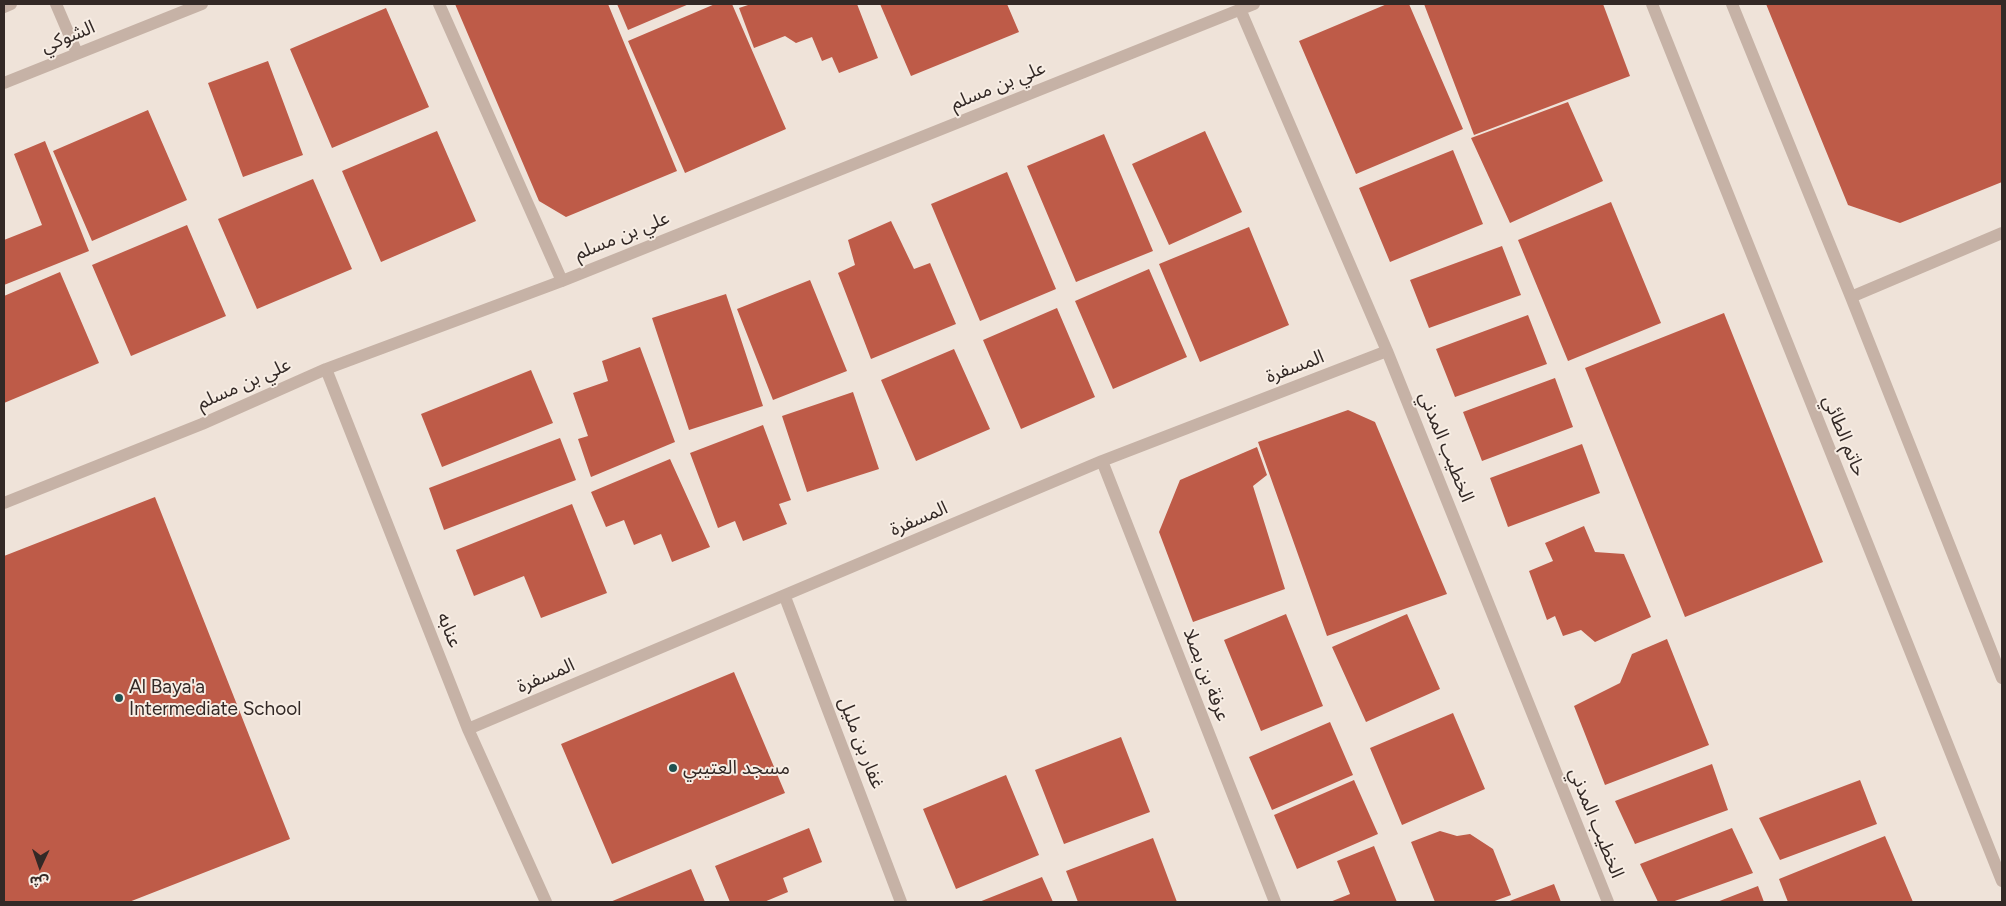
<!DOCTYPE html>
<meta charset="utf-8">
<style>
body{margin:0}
#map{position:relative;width:2006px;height:906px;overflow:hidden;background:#efe3d9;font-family:Figtree,"Noto Sans Arabic",sans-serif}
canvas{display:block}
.frame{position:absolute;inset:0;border:5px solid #332926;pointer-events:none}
.north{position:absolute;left:15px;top:841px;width:50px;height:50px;-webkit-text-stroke:4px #f7ede4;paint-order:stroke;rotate:183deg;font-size:14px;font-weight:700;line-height:20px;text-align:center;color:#332926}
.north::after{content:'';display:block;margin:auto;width:18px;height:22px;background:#332926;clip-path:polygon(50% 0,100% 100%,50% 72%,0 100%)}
</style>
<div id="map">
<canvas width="2006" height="906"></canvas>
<div class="frame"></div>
<div class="north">ش</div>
</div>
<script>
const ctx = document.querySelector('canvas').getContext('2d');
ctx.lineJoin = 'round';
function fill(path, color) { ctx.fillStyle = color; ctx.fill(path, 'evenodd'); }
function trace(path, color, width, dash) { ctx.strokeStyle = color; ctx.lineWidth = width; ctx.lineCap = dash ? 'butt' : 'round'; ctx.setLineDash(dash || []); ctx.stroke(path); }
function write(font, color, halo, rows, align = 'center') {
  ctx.font = font + ' Figtree,"Noto Sans Arabic",sans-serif'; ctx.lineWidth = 4; ctx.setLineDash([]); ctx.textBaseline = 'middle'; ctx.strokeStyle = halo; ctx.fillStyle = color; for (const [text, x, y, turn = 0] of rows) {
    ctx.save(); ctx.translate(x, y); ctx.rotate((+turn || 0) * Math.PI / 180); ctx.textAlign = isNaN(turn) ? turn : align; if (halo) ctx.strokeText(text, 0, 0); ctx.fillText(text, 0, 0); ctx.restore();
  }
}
fill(new Path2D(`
 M 455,4 L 608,4 L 677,171 L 566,217 L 539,201 Z
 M 617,4 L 689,4 L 628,30 Z
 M 715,4 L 732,4 L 786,129 L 685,173 L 628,41 Z
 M 751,4 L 857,4 L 878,58 L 839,73 L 832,57 L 822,61 L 812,37 L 796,43 L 785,36 L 754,48 L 739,8 Z
 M 880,4 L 1007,4 L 1019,32 L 911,76 Z
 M 1387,4 L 1409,4 L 1463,129 L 1356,174 L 1299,41 Z
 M 1424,4 L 1603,4 L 1630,76 L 1474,135 Z
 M 1766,4 L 2002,4 L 2002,182 L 1900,223 L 1848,205 Z
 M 386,8 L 429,107 L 332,148 L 290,49 Z
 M 268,61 L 303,155 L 243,177 L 208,83 Z
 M 1568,102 L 1603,181 L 1510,223 L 1471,138 Z
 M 148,110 L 187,200 L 92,241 L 53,151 Z
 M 437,131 L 476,221 L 381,262 L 342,171 Z
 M 1205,131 L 1242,212 L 1169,245 L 1132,164 Z
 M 1104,134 L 1153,251 L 1076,282 L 1027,166 Z
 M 45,141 L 89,251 L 4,285 L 4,240 L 42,225 L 14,154 Z
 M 1453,150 L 1483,224 L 1390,262 L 1359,188 Z
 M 1007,172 L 1056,289 L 980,321 L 931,204 Z
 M 313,179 L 352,269 L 257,309 L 218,219 Z
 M 1611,202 L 1661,323 L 1568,361 L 1518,240 Z
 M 891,221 L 914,269 L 930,263 L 956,324 L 871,359 L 838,273 L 855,265 L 848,240 Z
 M 187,225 L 226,316 L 131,356 L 92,265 Z
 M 1249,227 L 1289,325 L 1200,362 L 1159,264 Z
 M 1502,246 L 1521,295 L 1429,328 L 1410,280 Z
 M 1149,269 L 1187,357 L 1113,389 L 1075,301 Z
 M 60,272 L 99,363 L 4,403 L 4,296 Z
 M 810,280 L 847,371 L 773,400 L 737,309 Z
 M 726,294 L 763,406 L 689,430 L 652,318 Z
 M 1057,308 L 1095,397 L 1021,429 L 983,340 Z
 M 1724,313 L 1823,562 L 1685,617 L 1585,368 Z
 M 1528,315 L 1547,364 L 1455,397 L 1436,349 Z
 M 640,347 L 675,442 L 591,477 L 578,439 L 588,436 L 573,393 L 608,381 L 602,361 Z
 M 954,349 L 990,429 L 916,461 L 881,380 Z
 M 531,370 L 553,423 L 442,467 L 421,414 Z
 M 1555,378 L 1573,427 L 1482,461 L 1463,412 Z
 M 853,392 L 879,469 L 807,492 L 782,416 Z
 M 1348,410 L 1375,422 L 1447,594 L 1327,636 L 1258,442 Z
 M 763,425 L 791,500 L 779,504 L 787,524 L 743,541 L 735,521 L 718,528 L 690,453 Z
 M 560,438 L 576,480 L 444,530 L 429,488 Z
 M 1582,444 L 1600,493 L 1508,527 L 1490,478 Z
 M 1257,447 L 1267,475 L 1253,486 L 1285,589 L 1193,622 L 1159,532 L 1180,480 Z
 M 670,459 L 710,547 L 672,562 L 661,534 L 634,545 L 624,520 L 606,527 L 591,492 Z
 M 155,497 L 290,839 L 129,902 L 4,902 L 4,556 Z
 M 572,504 L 607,593 L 541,618 L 524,576 L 474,596 L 456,550 Z
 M 1584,526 L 1595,552 L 1624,554 L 1651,617 L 1595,642 L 1581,630 L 1563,636 L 1555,616 L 1547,620 L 1529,571 L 1553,561 L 1545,543 Z
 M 1286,614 L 1323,706 L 1261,731 L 1224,640 Z
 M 1407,614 L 1440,689 L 1366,722 L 1332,647 Z
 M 1667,639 L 1709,745 L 1605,785 L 1574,706 L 1620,683 L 1632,654 Z
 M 734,672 L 785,793 L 612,864 L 561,744 Z
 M 1453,713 L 1485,789 L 1402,825 L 1370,748 Z
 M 1330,722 L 1353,775 L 1272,810 L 1249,757 Z
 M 1121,737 L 1150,812 L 1064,844 L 1035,770 Z
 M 1712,764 L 1728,810 L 1635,844 L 1615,801 Z
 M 1006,775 L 1039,855 L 956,889 L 923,809 Z
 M 1354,780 L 1378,834 L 1297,869 L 1274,815 Z
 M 1860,780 L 1877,824 L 1780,860 L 1759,818 Z
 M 809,828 L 822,862 L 783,878 L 788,892 L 764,902 L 730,902 L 715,866 Z
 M 1732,828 L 1753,873 L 1672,902 L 1658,902 L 1640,864 Z
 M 1440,831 L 1457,836 L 1470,834 L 1493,849 L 1511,895 L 1492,902 L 1435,902 L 1411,842 Z
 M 1885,836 L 1913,902 L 1788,902 L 1779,879 Z
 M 1153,838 L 1177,902 L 1078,902 L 1066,871 Z
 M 1374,846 L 1397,902 L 1330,902 L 1350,894 L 1337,861 Z
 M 691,869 L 705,902 L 610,902 Z
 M 1042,877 L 1053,902 L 979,902 Z
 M 1554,884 L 1561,902 L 1507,902 Z
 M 1758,886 L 1764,902 L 1717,902 Z`), '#be5b48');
trace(new Path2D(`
 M 56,4 L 77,53
 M 439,4 L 562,281
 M 1652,4 L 2002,881
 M 1732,4 L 1851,297 L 2002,678
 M 4,7 L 11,4
 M 1240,9 L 1387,351 L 1608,902
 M 4,83 L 202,4
 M 1851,297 L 2002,233
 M 326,369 L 468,729 L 546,902
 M 1102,461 L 1275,902
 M 4,503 L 202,424 L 326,369 L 562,281 L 1254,4
 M 785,597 L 901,902
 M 468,729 L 1102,461 L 1387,351`), '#c6b2a6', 12);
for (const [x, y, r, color] of [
 [119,698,5,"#1f5150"],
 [673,768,5,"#1f5150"]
]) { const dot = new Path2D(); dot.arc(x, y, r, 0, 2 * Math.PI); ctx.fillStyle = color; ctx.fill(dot); trace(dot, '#f7ede4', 2); }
write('19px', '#332926', '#f7ede4', [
 ["الشوكي",68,37,-22],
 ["علي بن مسلم",998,86,-22],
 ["علي بن مسلم",622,236,-22],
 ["المسفرة",1295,367,-21],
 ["علي بن مسلم",244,384,-24],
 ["حاتم الطائي",1844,436,68],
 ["الخطيب المدني",1446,447,68],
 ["المسفرة",919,519,-23],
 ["عنابه",449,630,68],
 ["عرفة بن بصلا",1206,675,69],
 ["المسفرة",546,676,-23],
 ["غفار بن مليل",861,743,69],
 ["الخطيب المدني",1596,823,68]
]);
write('19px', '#332926', '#f7ede4', [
 ["Al Baya'a",129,687],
 ["Intermediate School",129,709],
 ["مسجد العتيبي",683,768]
], 'left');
</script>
